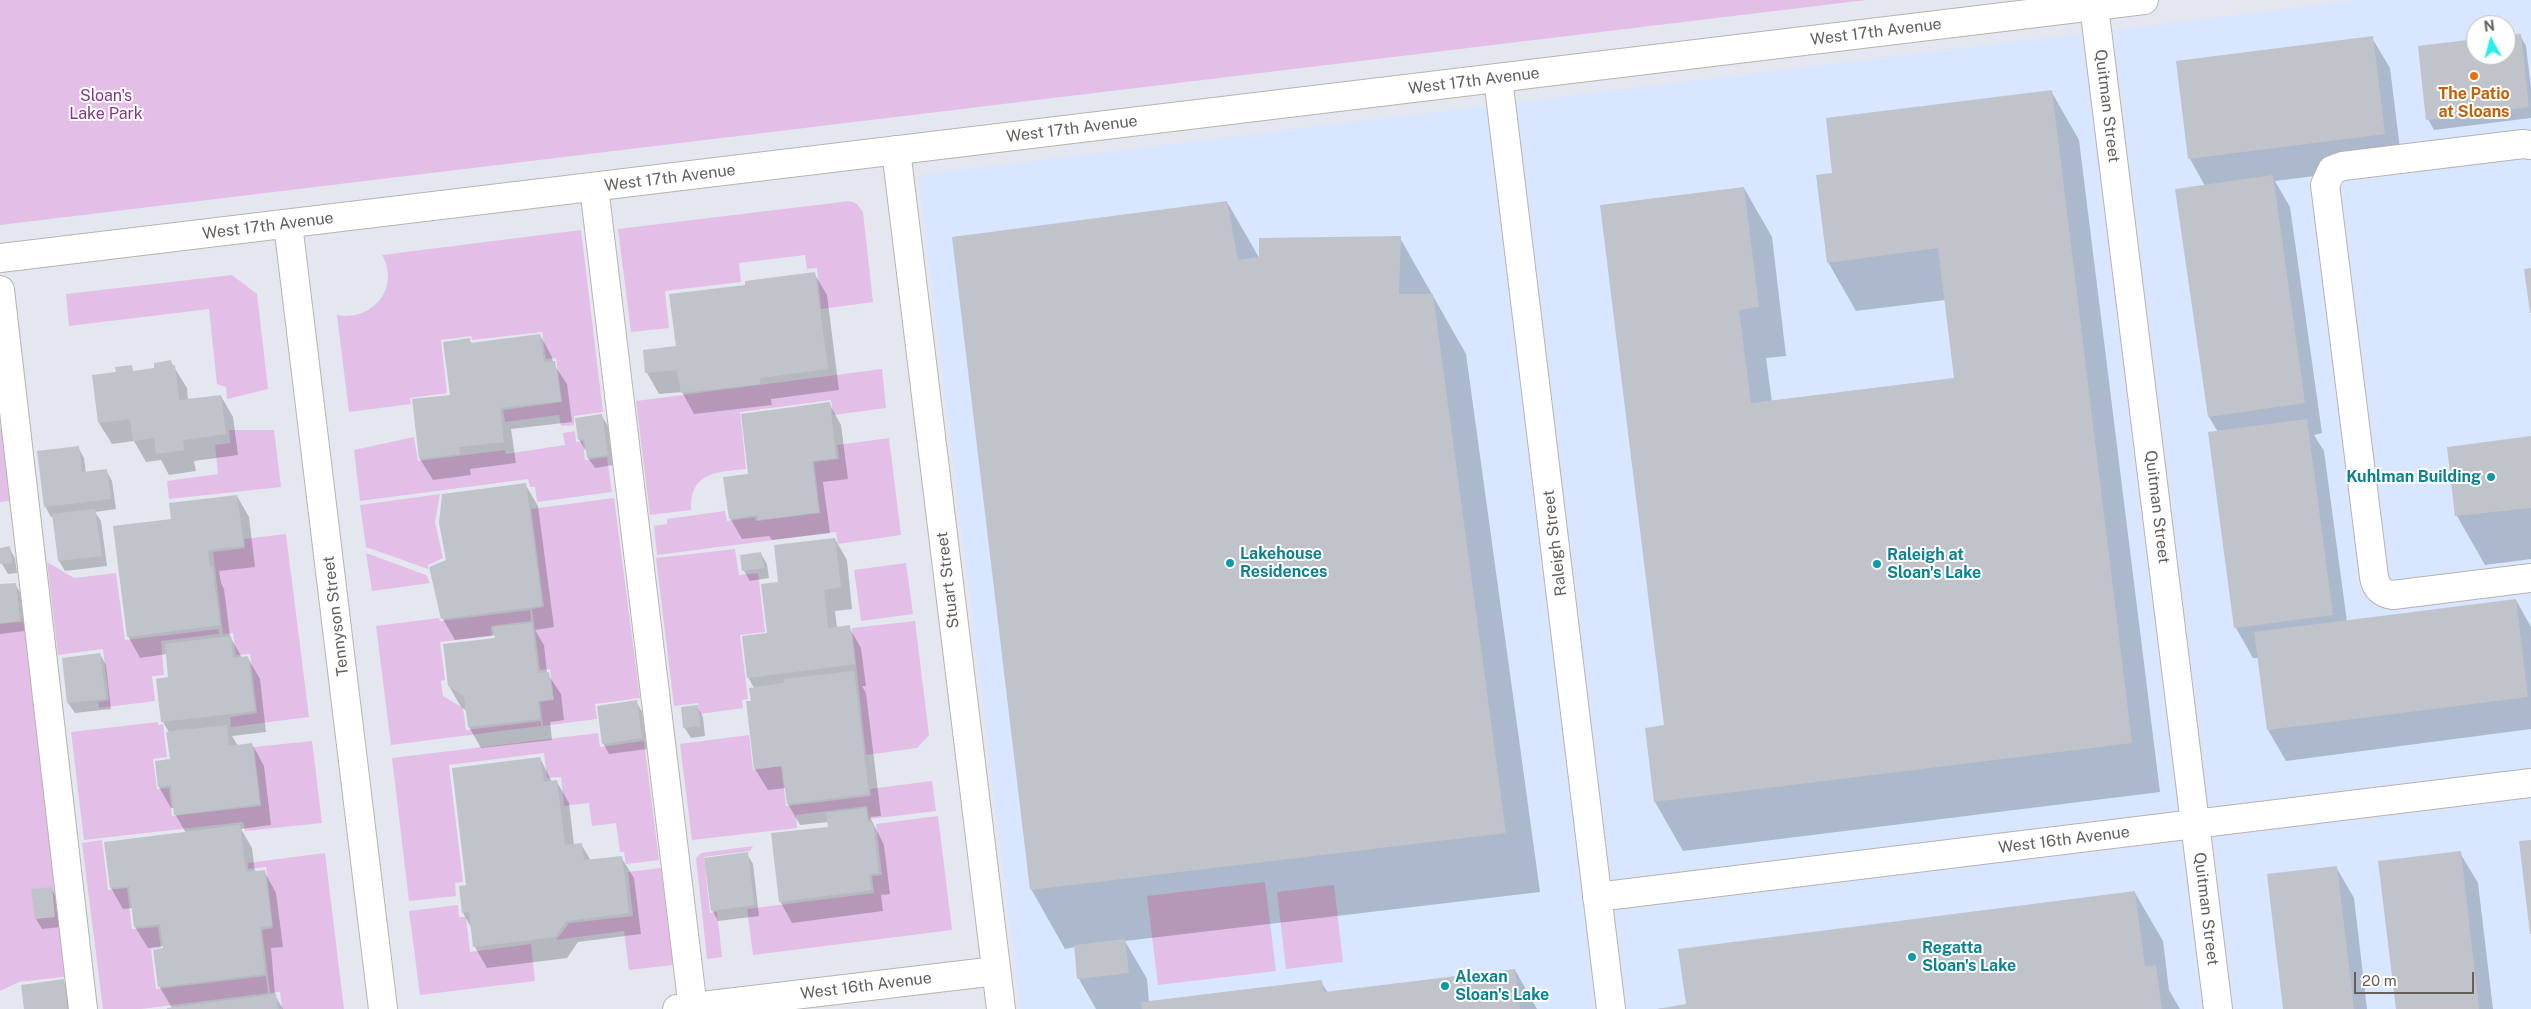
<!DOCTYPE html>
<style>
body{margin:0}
#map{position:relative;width:2531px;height:1009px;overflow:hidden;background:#e4e7ef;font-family:"Public Sans",sans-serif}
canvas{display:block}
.north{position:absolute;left:2466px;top:15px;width:50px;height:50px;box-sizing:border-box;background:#fff;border:1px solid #c1bfbe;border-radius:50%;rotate:353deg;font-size:14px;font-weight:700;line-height:20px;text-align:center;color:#65605c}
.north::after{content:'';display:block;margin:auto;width:18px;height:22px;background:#29efe8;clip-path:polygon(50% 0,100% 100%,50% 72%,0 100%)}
.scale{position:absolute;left:2354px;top:972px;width:120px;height:22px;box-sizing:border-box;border:2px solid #65605c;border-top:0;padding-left:6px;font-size:15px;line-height:18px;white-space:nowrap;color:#65605c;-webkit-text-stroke:4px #fff;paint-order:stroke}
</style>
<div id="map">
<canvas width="2531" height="1009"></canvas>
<div class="north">N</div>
<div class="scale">20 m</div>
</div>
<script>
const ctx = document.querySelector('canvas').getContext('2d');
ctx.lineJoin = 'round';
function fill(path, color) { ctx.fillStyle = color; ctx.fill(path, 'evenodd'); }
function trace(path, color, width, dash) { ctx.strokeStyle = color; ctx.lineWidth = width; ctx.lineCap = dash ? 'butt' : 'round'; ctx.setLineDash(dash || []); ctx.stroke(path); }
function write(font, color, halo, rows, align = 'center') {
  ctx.font = font + ' "Public Sans",sans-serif'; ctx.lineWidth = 4; ctx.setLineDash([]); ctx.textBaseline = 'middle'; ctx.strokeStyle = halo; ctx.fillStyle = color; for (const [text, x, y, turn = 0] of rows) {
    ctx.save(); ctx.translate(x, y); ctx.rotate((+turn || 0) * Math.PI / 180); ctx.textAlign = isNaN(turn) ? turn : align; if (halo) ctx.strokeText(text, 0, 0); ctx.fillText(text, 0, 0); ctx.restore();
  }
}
fill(new Path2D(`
 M 2359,0 L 2531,0 L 2531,1009 L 1020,1009 L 918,175 ZM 2476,25 L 2506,25 L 2506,55 L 2476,55 Z`), '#d8e6ff');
fill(new Path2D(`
 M 0,0 L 1866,0 L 0,225 Z
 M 850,201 L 857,204 L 863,212 L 873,302 L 821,309 L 817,268 L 807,269 L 805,255 L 739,263 L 741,282 L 665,291 L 669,328 L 631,332 L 618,229 Z
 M 581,230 L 603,412 L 574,416 L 574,425 L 561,426 L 559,415 L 505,422 L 503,410 L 562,402 L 556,358 L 546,359 L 542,332 L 472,340 L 471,336 L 441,340 L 447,393 L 410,398 L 411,404 L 349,412 L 337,315 C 372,322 401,288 382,255 Z
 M 232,275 L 257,294 L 268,389 L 227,399 L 226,387 L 217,384 L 209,309 L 69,326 L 66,294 Z
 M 882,369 L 886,408 L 833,415 L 831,400 L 740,412 L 746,469 C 716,472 690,472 691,510 L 650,515 L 636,401 Z
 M 7,427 L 16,500 L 0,502 L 0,428 Z
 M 229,430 L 274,430 L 281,487 L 169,499 L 167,481 L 218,474 L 215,445 L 230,443 Z
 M 575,431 L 576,442 L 583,441 L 585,460 L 607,457 L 612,492 L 537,502 L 535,487 L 530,487 L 528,479 L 360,501 L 354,450 L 414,437 L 418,461 L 505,450 L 506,454 L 565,445 L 563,433 Z
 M 889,438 L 901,535 L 838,544 L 836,532 L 657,555 L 654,526 L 667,524 L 667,519 L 725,511 L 727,521 L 755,517 L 756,521 L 820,513 L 814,462 L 839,459 L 837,445 Z
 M 440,494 L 435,522 L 443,558 L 428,565 L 428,569 L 366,547 L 360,505 Z
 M 614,498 L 640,698 L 595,704 L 597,719 L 543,726 L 540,702 L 554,700 L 550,669 L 540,670 L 532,609 L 544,607 L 531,509 Z
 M 286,534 L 309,717 L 231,727 L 230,717 L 257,713 L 250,654 L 236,655 L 233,633 L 223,634 L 213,552 L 245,548 L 244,539 Z
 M 735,549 L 739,575 L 758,573 L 765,632 L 740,635 L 748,699 L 742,700 L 743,708 L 700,714 L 698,703 L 674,706 L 656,558 Z
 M 366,553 L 426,575 L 430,583 L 372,591 Z
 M 47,562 L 74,578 L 116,573 L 125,640 L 218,629 L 219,634 L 161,641 L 164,675 L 152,676 L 155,701 L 99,708 L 98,702 L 109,700 L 103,649 L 58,655 Z
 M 906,563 L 913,614 L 861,621 L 854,570 Z
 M 530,610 L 531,621 L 491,626 L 492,636 L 440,642 L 445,680 L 441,681 L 443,696 L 463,708 L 466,730 L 541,721 L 541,726 L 391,745 L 376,626 L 439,618 L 440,621 Z
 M 29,621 L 72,976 L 19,982 L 0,991 L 0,624 Z
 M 915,621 L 929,735 L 917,748 L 866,755 L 852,628 Z
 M 158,722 L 158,725 L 163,724 L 167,757 L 153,759 L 157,789 L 169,788 L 172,816 L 261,806 L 254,747 L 312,741 L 322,823 L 245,831 L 243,822 L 84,840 L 71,732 Z
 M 598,733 L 600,747 L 644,741 L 659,860 L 626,864 L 624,852 L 620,852 L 616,823 L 592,826 L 589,803 L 564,806 L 561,777 L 547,778 L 544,753 L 449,765 L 463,882 L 455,883 L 456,896 L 409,901 L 392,758 Z
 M 749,735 L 753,770 L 781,766 L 786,806 L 871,796 L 870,789 L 932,781 L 936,811 L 869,819 L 867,806 L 796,815 L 797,828 L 692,840 L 680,744 Z
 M 938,816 L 952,930 L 753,955 L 747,909 L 874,893 L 872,876 L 882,875 L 876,824 Z
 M 102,840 L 108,890 L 127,888 L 132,929 L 158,927 L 161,948 L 151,949 L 156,989 L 266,976 L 268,993 L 141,1009 L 103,1009 L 82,843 Z
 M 753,846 L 750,851 L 704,857 L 710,913 L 717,912 L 722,957 L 707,959 L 696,858 L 701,853 Z
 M 325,853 L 344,1009 L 282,1009 L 280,992 L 270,993 L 262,930 L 273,928 L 266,867 L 248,869 L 248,863 Z
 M 661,868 L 673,965 L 629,970 L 624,931 L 556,940 L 569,923 L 633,916 L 628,872 Z
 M 1265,882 L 1276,971 L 1158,985 L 1147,896 Z
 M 1334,885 L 1343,962 L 1286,969 L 1277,892 Z
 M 458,905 L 459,917 L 466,917 L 470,952 L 531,944 L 535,981 L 420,995 L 409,911 Z`), '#e3bfe7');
fill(new Path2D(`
 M 2520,35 L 2526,46 L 2531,88 L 2531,118 L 2434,130 L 2428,119 L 2476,40 L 2476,55 L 2506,55 L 2506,37 Z
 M 2372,38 L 2390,68 L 2402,165 L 2275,181 L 2290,207 L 2322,433 L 2314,435 L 2324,451 L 2347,622 L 2516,600 L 2531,627 L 2531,729 L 2286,761 L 2268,730 L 2259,658 L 2253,658 L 2236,628 L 2218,432 L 2209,417 L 2205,186 L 2190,159 Z
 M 2051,91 L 2079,140 L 2160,792 L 1683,851 L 1655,802 L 1646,729 L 1666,726 L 1744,188 L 1772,237 L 1786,356 L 1766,358 L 1772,402 L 1955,379 L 1945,300 L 1856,311 L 1828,262 L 1834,174 Z
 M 1227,202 L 1261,261 L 1400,238 L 1466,354 L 1540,892 L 1125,941 L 1147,979 L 1149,1002 L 1321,982 L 1328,993 L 1515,970 L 1537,1009 L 1096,1009 L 1079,979 L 1075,947 L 1065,949 L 1031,889 Z
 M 814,273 L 827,295 L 839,390 L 771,399 L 772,405 L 694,414 L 682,392 L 659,394 L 647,373 L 644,351 L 677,347 Z
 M 540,335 L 552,357 L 553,363 L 567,384 L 572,422 L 511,429 L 516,463 L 470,469 L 471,475 L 433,480 L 420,459 L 451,396 L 469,339 L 472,344 Z
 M 171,362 L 187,388 L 188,400 L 221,396 L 233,417 L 238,455 L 194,461 L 196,471 L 169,475 L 161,460 L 146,462 L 134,441 L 112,444 L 99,423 L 117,373 L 131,367 L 134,372 L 156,369 Z
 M 829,403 L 841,425 L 848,479 L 823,482 L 830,533 L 772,540 L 769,536 L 742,539 L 730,518 L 749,475 Z
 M 601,415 L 608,426 L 613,465 L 595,468 L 588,458 L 587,449 L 585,450 L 579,439 Z
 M 2531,438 L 2531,559 L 2485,565 L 2457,516 L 2448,448 Z
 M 78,447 L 84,458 L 86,473 L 106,470 L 112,481 L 116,509 L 95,512 L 101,521 L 107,566 L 65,571 L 59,561 L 54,516 L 51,517 L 45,506 Z
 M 525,484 L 538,506 L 554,627 L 535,630 L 544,645 L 547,673 L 561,694 L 564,720 L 550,722 L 552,740 L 481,748 L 469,727 L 467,711 L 461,707 L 449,686 L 496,639 L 496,635 L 455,640 L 443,619 L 448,561 Z
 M 237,496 L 249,517 L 255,567 L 219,571 L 221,583 L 224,589 L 230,636 L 242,658 L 248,658 L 260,679 L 266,732 L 232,736 L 238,746 L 252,744 L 264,766 L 271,825 L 241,829 L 252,848 L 255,872 L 264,871 L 276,893 L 283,947 L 271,948 L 275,995 L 283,1009 L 167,1009 L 172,1008 L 159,986 L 164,946 L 148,948 L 135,927 L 133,908 L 123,909 L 111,888 L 105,843 L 186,833 L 175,814 L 174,808 L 171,808 L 159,787 L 171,760 L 169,732 L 163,722 L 170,679 L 167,654 L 140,658 L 128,636 L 173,520 Z
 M 835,539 L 847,560 L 852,609 L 835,611 L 837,628 L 849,627 L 861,648 L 866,686 L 862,686 L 866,693 L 881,816 L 870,817 L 884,845 L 890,894 L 881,895 L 883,911 L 792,923 L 780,901 L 829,828 L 828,822 L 800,825 L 788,804 L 786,788 L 768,790 L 755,769 L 752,702 L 754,688 L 748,677 L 768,634 L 780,583 Z
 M 9,548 L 15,558 L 17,573 L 8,574 L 2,564 L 0,549 Z
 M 761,554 L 767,564 L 769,578 L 750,581 L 744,571 L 741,556 Z
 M 15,584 L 21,594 L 25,631 L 0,634 L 0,586 Z
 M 100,654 L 106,665 L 111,709 L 75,713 L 68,703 L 63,659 Z
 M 636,701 L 642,712 L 647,749 L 609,754 L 603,743 Z
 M 697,706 L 703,717 L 705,736 L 691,738 L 684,727 Z
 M 540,758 L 552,782 L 557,782 L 569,803 L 574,845 L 581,844 L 591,861 L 621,857 L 634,878 L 641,934 L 578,942 L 567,958 L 487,968 L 475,947 L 472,929 L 463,913 L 468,886 Z
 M 2460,853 L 2478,883 L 2493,1009 L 2397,1009 Z
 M 747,854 L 753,864 L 759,916 L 718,921 L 712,910 Z
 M 2336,867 L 2354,898 L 2367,1009 L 2285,1009 Z
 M 51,888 L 57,899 L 61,927 L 42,929 L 36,919 Z
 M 2135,893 L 2163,941 L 2169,990 L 2180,1009 L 1657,1009 L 1688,1005 Z
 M 63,981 L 69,991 L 71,1009 L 26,1009 Z`), '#0003');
fill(new Path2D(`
 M 2521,34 L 2529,107 L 2426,120 L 2418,46 L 2476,39 L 2476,55 L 2506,55 L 2506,35 Z
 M 2373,36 L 2385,134 L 2188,159 L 2176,61 Z
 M 2052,90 L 2132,743 L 1654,802 L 1645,728 L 1664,725 L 1600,205 L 1744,187 L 1759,307 L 1739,310 L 1751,403 L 1954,378 L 1938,248 L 1827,263 L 1816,175 L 1832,173 L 1826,118 Z
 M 2273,175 L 2305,403 L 2208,417 L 2175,189 Z
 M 1227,201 L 1238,260 L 1259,257 L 1259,238 L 1401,236 L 1399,294 L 1433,294 L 1506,833 L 1030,890 L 952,237 Z
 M 2531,268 L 2531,313 L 2530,313 L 2524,269 Z
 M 815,272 L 828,369 L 760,378 L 760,384 L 681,393 L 677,370 L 645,373 L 643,350 L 676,346 L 669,294 L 745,285 L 745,281 Z
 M 540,334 L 544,362 L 555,361 L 561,401 L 500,408 L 504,442 L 459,447 L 460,454 L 419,459 L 412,399 L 450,395 L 443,342 L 470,338 L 470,343 Z
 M 171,360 L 172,366 L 175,365 L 179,400 L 221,395 L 226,434 L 183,440 L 184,450 L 156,454 L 154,438 L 133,441 L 130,419 L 98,423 L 92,375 L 116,372 L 115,367 L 132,365 L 133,371 L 154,368 L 154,363 Z
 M 830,402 L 836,458 L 812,461 L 819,512 L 758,520 L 758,515 L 729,519 L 723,477 L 748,474 L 741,414 Z
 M 602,414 L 608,455 L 587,458 L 584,439 L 578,440 L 575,418 Z
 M 2307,419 L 2333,615 L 2234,628 L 2208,432 Z
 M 2531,436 L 2531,508 L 2455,516 L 2447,447 Z
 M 79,446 L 82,472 L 107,469 L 111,499 L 44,507 L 37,451 Z
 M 526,483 L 542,606 L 441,619 L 429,567 L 446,560 L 439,523 L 442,494 Z
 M 237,495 L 244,546 L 208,550 L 210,567 L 212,566 L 220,625 L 127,637 L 113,526 L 171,519 L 169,503 Z
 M 95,509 L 102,556 L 58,561 L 52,514 Z
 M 835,538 L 841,587 L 824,590 L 828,628 L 850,625 L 855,664 L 747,678 L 742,636 L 767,633 L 761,584 L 778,582 L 774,545 Z
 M 10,546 L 12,563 L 0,564 L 0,548 Z
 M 761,552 L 764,568 L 742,571 L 740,555 Z
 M 16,583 L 20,621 L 0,623 L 0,584 Z
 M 2516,599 L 2528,697 L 2267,730 L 2254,632 Z
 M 532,623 L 538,673 L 549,672 L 553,699 L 538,701 L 540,719 L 468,727 L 464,696 L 448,686 L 443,644 L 495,638 L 493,627 Z
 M 231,636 L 233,658 L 248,656 L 255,711 L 161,722 L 156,679 L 168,677 L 165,644 Z
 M 100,653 L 106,699 L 67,703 L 62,658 Z
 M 854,671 L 869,794 L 787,804 L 782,766 L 754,769 L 746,701 L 751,701 L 749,688 L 784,683 L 784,679 Z
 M 637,700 L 642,738 L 602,744 L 597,706 Z
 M 698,705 L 700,726 L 683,728 L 681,707 Z
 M 227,725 L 229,746 L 252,743 L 260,804 L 174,815 L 171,785 L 158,787 L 155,761 L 170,759 L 166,732 Z
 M 540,757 L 544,782 L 557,780 L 565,845 L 582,843 L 584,860 L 622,856 L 629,913 L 566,921 L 555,937 L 473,947 L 469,912 L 462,913 L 459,886 L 466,885 L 452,768 Z
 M 866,808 L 868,823 L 873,822 L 879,873 L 869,874 L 871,890 L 779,902 L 771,833 L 828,827 L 826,813 Z
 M 240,825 L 246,872 L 265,870 L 272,926 L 260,927 L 265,974 L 158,987 L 153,950 L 163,948 L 160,924 L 134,927 L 129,886 L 110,888 L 104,842 Z
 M 2531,840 L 2531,934 L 2530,934 L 2519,841 Z
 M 2461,851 L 2479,1009 L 2396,1009 L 2378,861 Z
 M 748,852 L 754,905 L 711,911 L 704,858 Z
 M 2337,866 L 2354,1009 L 2283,1009 L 2267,874 Z
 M 52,887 L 55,917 L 35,919 L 31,889 Z
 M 2135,891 L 2145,966 L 2156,965 L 2162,1009 L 1657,1009 L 1686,1004 L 1678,949 Z
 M 1125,939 L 1129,973 L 1077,979 L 1074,945 Z
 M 1515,969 L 1520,1009 L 1142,1009 L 1141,1002 L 1322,980 L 1324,992 Z
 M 64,979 L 67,1009 L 24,1009 L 21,985 Z
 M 276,994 L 278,1009 L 167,1009 L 167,1008 Z`), '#c0c4ca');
const minor = new Path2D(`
 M 2094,6 L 2218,1009
 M 1498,78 L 1611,1009
 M 2531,145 L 2523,144 L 2343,166 L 2332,170 L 2325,185 L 2374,577 C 2376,588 2382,594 2393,595 L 2531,578
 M 896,150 L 1001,1009
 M 594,187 L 693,1009
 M 288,224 L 383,1009
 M 0,258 L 2144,0
 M 0,290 L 83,1009
 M 1597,897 L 2531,783
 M 677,1009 L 996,971`);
trace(minor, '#b7b3af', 30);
trace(minor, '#fff', 28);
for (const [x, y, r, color] of [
 [2474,76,5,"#e8710a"],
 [2491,477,5,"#0f9aa8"],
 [1230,563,5,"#0f9aa8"],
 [1877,564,5,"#0f9aa8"],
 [1912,957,5,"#0f9aa8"],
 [1445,986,5,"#0f9aa8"]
]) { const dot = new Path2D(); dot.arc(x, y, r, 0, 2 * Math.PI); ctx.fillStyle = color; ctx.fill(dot); trace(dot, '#fff', 2); }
write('16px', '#65605c', '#fff', [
 ["West 17th Avenue",1876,32,-7],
 ["West 17th Avenue",1474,81,-7],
 ["Quitman Street",2107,106,83],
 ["West 17th Avenue",1072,129,-7],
 ["West 17th Avenue",670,178,-7],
 ["West 17th Avenue",268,226,-7],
 ["Quitman Street",2157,507,83],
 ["Raleigh Street",1555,543,-97],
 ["Stuart Street",948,580,-97],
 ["Tennyson Street",336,616,-97],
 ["West 16th Avenue",2064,840,-7],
 ["Quitman Street",2206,909,83],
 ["West 16th Avenue",866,986,-7]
]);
write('bold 16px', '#c56008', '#fff', [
 ["The Patio",2474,94],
 ["at Sloans",2474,112]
]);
write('16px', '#86348c', '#fff', [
 ["Sloan's",106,96],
 ["Lake Park",106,114]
]);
write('bold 16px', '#0d838f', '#fff', [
 ["Kuhlman Building",2481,477,"right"],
 ["Lakehouse",1240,554],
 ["Residences",1240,572],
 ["Raleigh at",1887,555],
 ["Sloan's Lake",1887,573],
 ["Regatta",1922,948],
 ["Sloan's Lake",1922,966],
 ["Alexan",1455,977],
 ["Sloan's Lake",1455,995]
], 'left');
</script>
